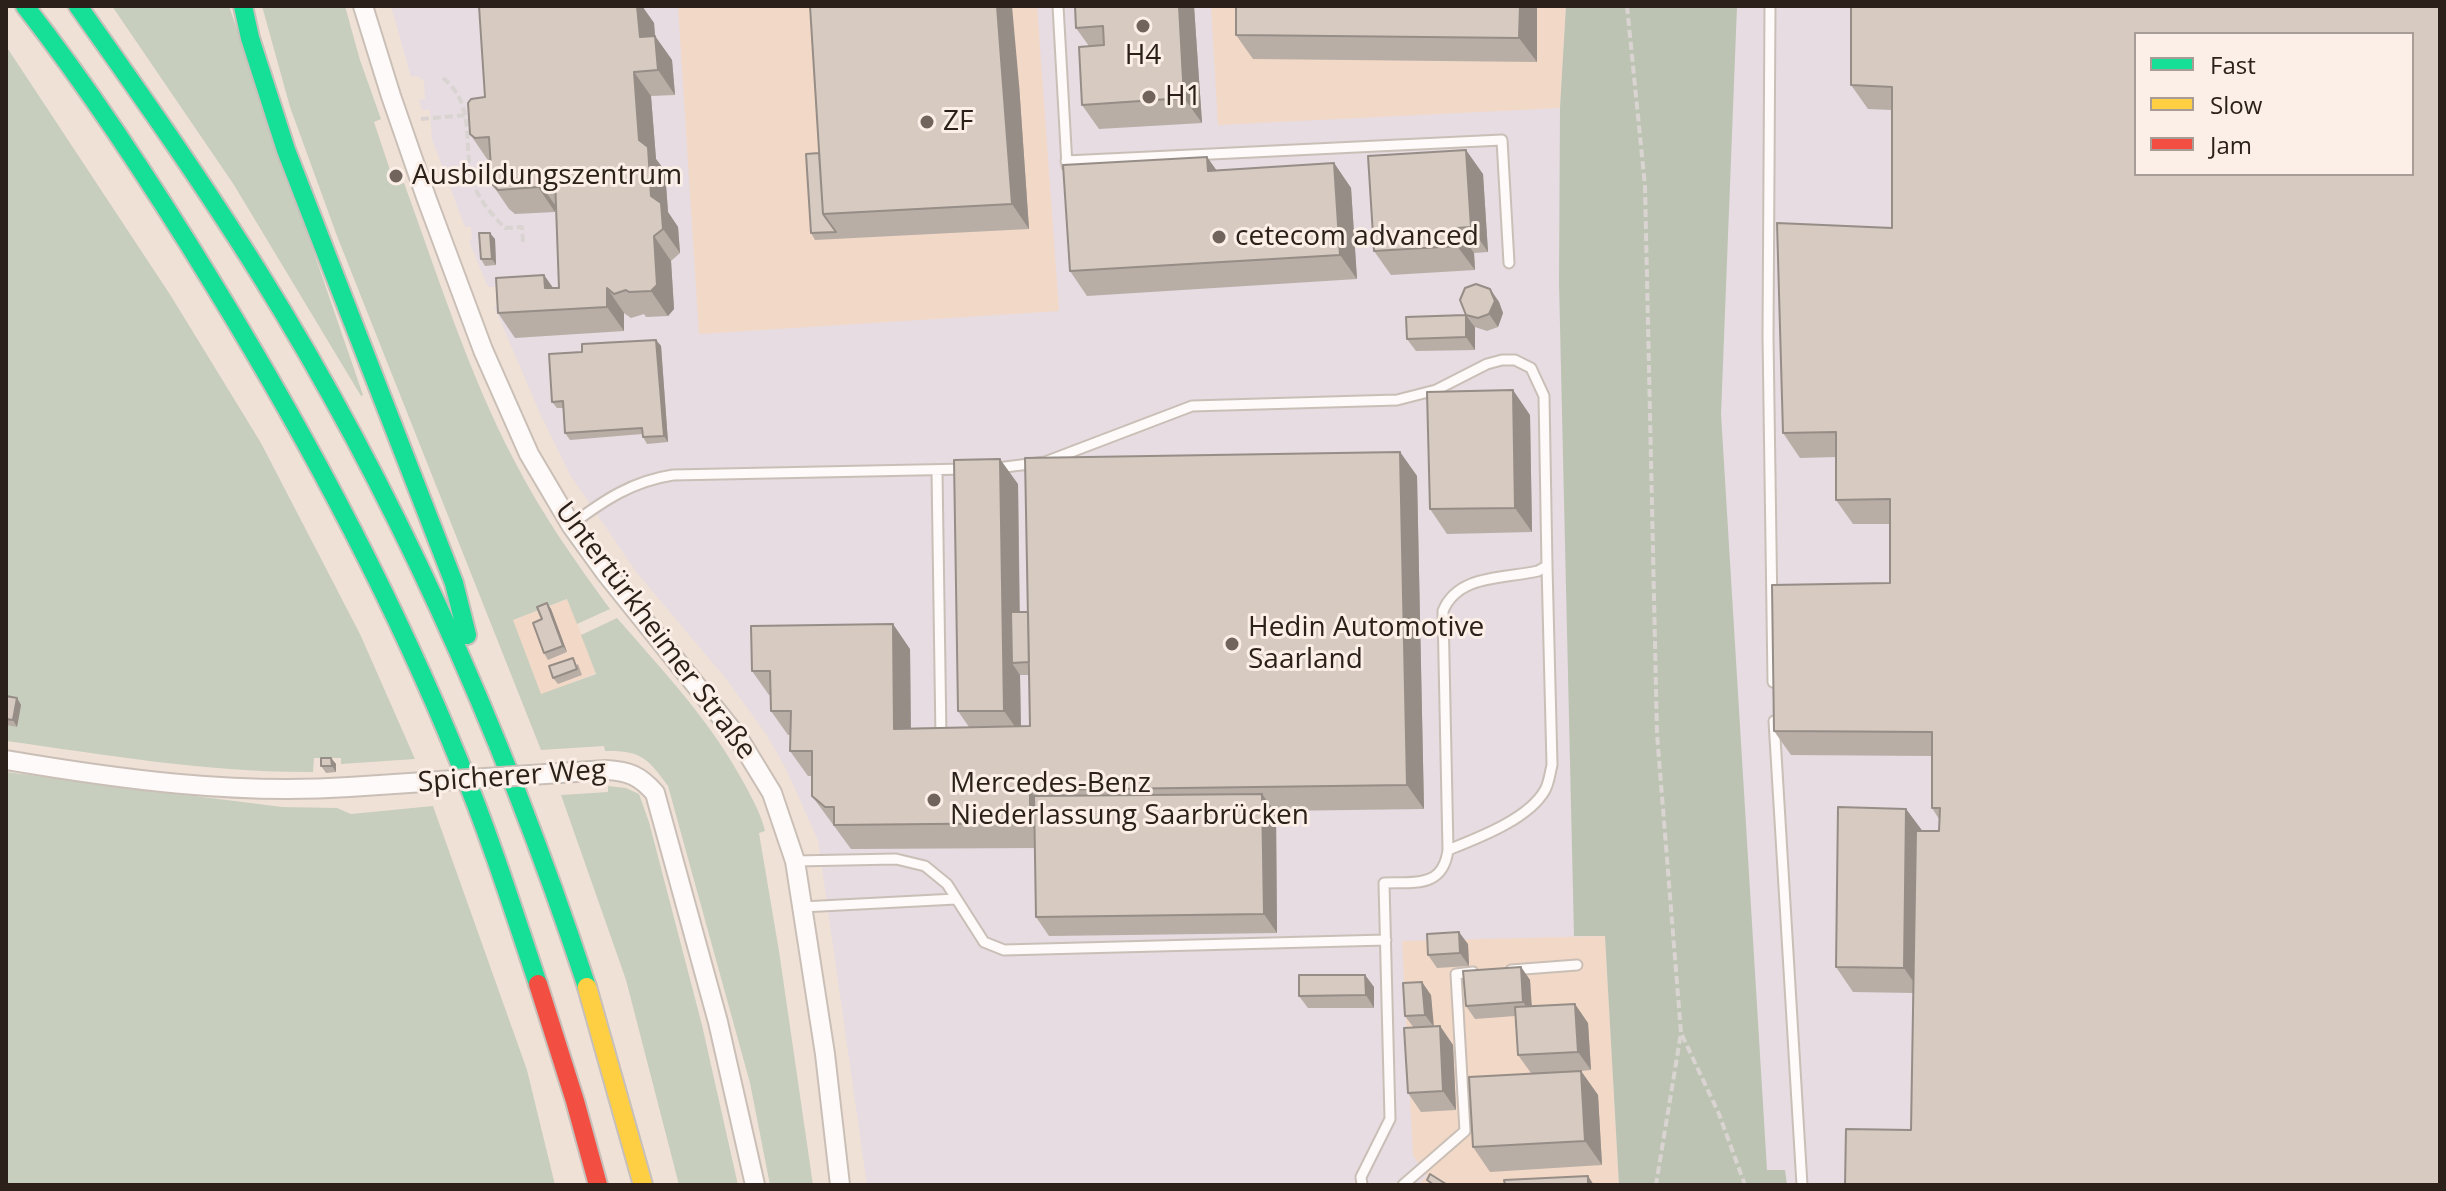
<!DOCTYPE html>
<meta charset="utf-8">
<style>
body{margin:0}
#map{position:relative;width:2446px;height:1191px;overflow:hidden;background:#f0e1d6;font-family:"Open Sans",sans-serif}
canvas{display:block}
.frame{position:absolute;inset:0;border:8px solid #2b211a;pointer-events:none}
.legend{position:absolute;left:2134px;top:32px;width:280px;height:144px;box-sizing:border-box;background:#fbefe8;border:2px solid #a89d96;margin:0;padding:10px 14px;list-style:none;font-size:24px;color:#2b211a}
.legend li{display:flex;align-items:center;gap:16px;height:40px}
.legend b{width:40px;border:2px solid #a89d96}
</style>
<div id="map">
<canvas width="2446" height="1191"></canvas>
<div class="frame"></div>
<ul class="legend">
<li><b style="height:10px;background:#16e098"></b>Fast</li>
<li><b style="height:10px;background:#ffcf43"></b>Slow</li>
<li><b style="height:10px;background:#f24e42"></b>Jam</li>
</ul>
</div>
<script>
const ctx = document.querySelector('canvas').getContext('2d');
ctx.lineJoin = 'round';
function fill(path, color) { ctx.fillStyle = color; ctx.fill(path, 'evenodd'); }
function trace(path, color, width, dash) { ctx.strokeStyle = color; ctx.lineWidth = width; ctx.lineCap = dash ? 'butt' : 'round'; ctx.setLineDash(dash || []); ctx.stroke(path); }
function write(font, color, halo, rows, align = 'center') {
  ctx.font = font + ' "Open Sans",sans-serif'; ctx.lineWidth = 6; ctx.setLineDash([]); ctx.textBaseline = 'middle'; ctx.strokeStyle = halo; ctx.fillStyle = color; for (const [text, x, y, turn = 0] of rows) {
    ctx.save(); ctx.translate(x, y); ctx.rotate((+turn || 0) * Math.PI / 180); ctx.textAlign = isNaN(turn) ? turn : align; if (halo) ctx.strokeText(text, 0, 0); ctx.fillText(text, 0, 0); ctx.restore();
  }
}
fill(new Path2D(`
 M 391,6 L 2440,6 L 2440,1185 L 867,1185 L 818,840 L 786,769 L 766,734 L 727,680 L 637,573 L 570,475 L 539,411 L 494,306 L 498,306 L 496,287 L 488,287 L 469,241 L 472,240 L 471,227 L 465,227 L 432,139 L 430,110 L 422,110 L 419,100 L 425,99 L 424,80 L 416,76 L 411,77 ZM 2136,34 L 2412,34 L 2412,174 L 2136,174 Z`), '#e6dce2');
fill(new Path2D(`
 M 678,6 L 1037,6 L 1059,311 L 699,334 Z
 M 1211,6 L 1566,6 L 1560,108 L 1218,125 Z
 M 568,599 L 596,673 L 541,695 L 513,620 Z
 M 1605,936 L 1619,1185 L 1418,1185 L 1427,1176 L 1413,1155 L 1402,941 Z`), '#f2d8c6');
fill(new Path2D(`
 M 112,6 L 229,6 L 363,395 L 361,396 L 234,185 Z
 M 262,6 L 345,6 L 360,60 L 381,119 L 374,122 L 395,185 L 404,183 C 438,276 468,372 514,460 C 541,513 575,561 610,609 L 577,624 L 567,599 L 513,620 L 541,694 L 596,674 L 581,635 L 617,618 C 664,672 711,721 745,785 C 753,800 761,814 765,831 L 759,833 L 779,951 L 813,1185 L 770,1185 L 750,1083 L 668,786 C 648,758 640,750 605,751 L 604,746 L 541,750 L 337,236 L 290,107 Z
 M 6,46 L 171,296 L 261,443 L 360,634 L 415,759 L 341,764 L 341,758 L 314,758 L 313,772 C 210,773 108,755 6,741 Z
 M 6,772 L 282,807 L 337,808 L 351,814 L 433,806 L 527,1070 L 555,1185 L 6,1185 Z
 M 608,786 L 626,788 L 639,794 L 649,822 L 702,1025 L 738,1185 L 679,1185 L 626,980 L 561,795 L 608,792 Z`), '#c8cebe');
fill(new Path2D(`
 M 1566,6 L 1737,6 L 1721,414 L 1767,1170 L 1785,1170 L 1787,1185 L 1619,1185 L 1605,936 L 1574,936 L 1559,282 L 1560,108 Z`), '#bcc3b2');
const lane = new Path2D(`
 M 1058,6 L 1067,166
 M 1770,6 L 1768,336 L 1773,682
 M 1066,161 L 1502,140 L 1509,263
 M 997,468 L 1045,462 L 1192,406 L 1397,400 L 1436,390 L 1487,364 L 1502,360 L 1515,360 L 1531,368 L 1544,396 L 1547,566 L 1538,571 C 1504,579 1458,574 1443,611 L 1448,850 C 1443,888 1415,882 1384,883 L 1390,1119 L 1361,1177 L 1362,1185
 M 937,471 L 941,739
 M 571,525 C 604,500 633,481 673,475 L 966,469
 M 1774,721 L 1802,1185
 M 1448,850 C 1478,838 1529,819 1545,790 C 1549,783 1550,773 1552,765 L 1547,566
 M 795,861 L 896,859 L 925,866 L 947,884 L 984,942 L 1004,950 L 1386,940
 M 802,907 L 956,899
 M 1511,970 L 1577,965
 M 1403,1185 L 1465,1131 L 1456,974 L 1473,972`);
const street = new Path2D(`
 M 363,6 L 391,96 L 426,197 L 483,350 L 529,454 L 571,525 L 605,572 L 739,739 L 772,793 L 795,861 L 825,1054 L 840,1185
 M 6,760 C 118,779 235,795 349,787
 M 606,770 C 629,771 640,776 655,793 L 718,1022 L 755,1185`);
const fast = new Path2D(`
 M 25,6 C 95,96 156,190 215,287 C 308,439 392,596 459,761 C 489,834 513,909 538,984
 M 78,6 C 141,95 203,183 261,276 C 399,498 505,739 587,987
 M 243,6 L 250,38 L 286,150 L 454,583 L 467,635`);
const slow = new Path2D(`
 M 587,987 L 643,1185`);
const jam = new Path2D(`
 M 538,984 L 575,1101 L 598,1185`);
trace(lane, '#cabfb6', 13);
trace(street, '#cabfb6', 22);
trace(fast, '#c7c0ba', 22);
trace(slow, '#c7c0ba', 22);
trace(jam, '#c7c0ba', 22);
trace(new Path2D(`
 M 1627,6 L 1645,186 L 1657,734 L 1681,1033 L 1656,1185
 M 443,78 C 473,102 465,136 470,170 C 473,193 489,212 505,228 L 522,227 L 523,242
 M 421,119 L 468,115
 M 1682,1035 L 1719,1114 L 1745,1185`), '#d9d4d1', 4, [8, 4]);
trace(lane, '#fdfaf9', 9);
trace(street, '#fdfaf9', 18);
trace(fast, '#16e098', 18);
trace(slow, '#ffcf43', 18);
trace(jam, '#f24e42', 18);
const streetBridge = new Path2D(`
 M 349,787 L 606,770`);
trace(streetBridge, '#cabfb6', 22, []);
trace(streetBridge, '#fdfaf9', 18);
fill(new Path2D(`
 M 479,6 L 642,6 L 654,23 L 655,36 L 672,60 L 675,95 L 651,96 L 656,159 L 665,171 L 668,212 L 678,227 L 680,253 L 671,261 L 674,309 L 668,316 L 646,317 L 644,314 L 631,318 L 624,313 L 624,331 L 515,338 L 498,313 L 553,288 L 559,288 L 556,205 L 555,212 L 515,214 L 509,209 L 492,184 L 490,161 L 487,159 L 470,134 L 485,97 Z
 M 1075,6 L 1194,6 L 1202,123 L 1099,129 L 1082,105 L 1089,46 L 1076,28 Z
 M 1537,6 L 1537,62 L 1253,59 L 1236,35 Z
 M 2440,6 L 1911,1130 L 1913,993 L 1853,992 L 1836,967 L 1906,809 L 1922,831 L 1939,831 L 1939,819 L 1932,808 L 1932,756 L 1791,755 L 1774,731 L 1890,583 L 1890,524 L 1853,524 L 1836,500 L 1836,457 L 1800,458 L 1783,433 L 1892,228 L 1892,110 L 1868,109 L 1851,85 Z
 M 1019,84 L 1029,229 L 815,240 L 811,233 L 819,153 Z
 M 1207,157 L 1217,171 L 1334,163 L 1351,188 L 1357,279 L 1087,296 L 1070,271 Z
 M 1483,174 L 1488,252 L 1474,253 L 1475,270 L 1391,275 L 1374,251 Z
 M 495,239 L 496,265 L 485,266 L 481,259 Z
 M 1490,289 L 1499,302 L 1503,313 L 1498,327 L 1487,331 L 1475,327 L 1466,315 Z
 M 1475,327 L 1475,350 L 1416,351 L 1407,339 Z
 M 656,340 L 661,346 L 668,442 L 647,444 L 643,437 L 642,434 L 570,440 L 565,433 L 564,408 L 557,408 L 552,402 L 582,352 Z
 M 1530,415 L 1532,532 L 1447,534 L 1430,509 Z
 M 1400,452 L 1417,476 L 1424,809 L 1274,811 L 1276,813 L 1277,933 L 1049,936 L 1036,917 L 1035,848 L 851,849 L 812,796 L 812,776 L 808,776 L 790,751 L 791,735 L 788,735 L 771,711 L 770,695 L 769,695 L 752,671 L 910,649 L 911,728 L 969,727 L 958,711 L 1018,484 L 1020,612 L 1028,612 ZM 1020,675 L 1029,675 L 1030,726 L 1021,726 Z
 M 547,603 L 551,609 L 567,652 L 548,660 L 544,653 L 542,619 Z
 M 578,664 L 582,675 L 558,684 L 553,678 Z
 M 6,696 L 17,698 L 21,705 L 17,727 L 6,725 Z
 M 331,758 L 336,764 L 336,772 L 326,773 L 321,766 Z
 M 1468,944 L 1469,966 L 1437,968 L 1428,955 Z
 M 1521,967 L 1530,980 L 1532,1006 L 1588,1023 L 1591,1070 L 1581,1071 L 1598,1095 L 1602,1165 L 1490,1172 L 1473,1147 L 1531,1073 L 1518,1055 L 1515,1016 L 1475,1019 L 1466,1006 Z
 M 1365,975 L 1374,987 L 1374,1008 L 1308,1008 L 1299,996 Z
 M 1431,995 L 1433,1027 L 1440,1026 L 1453,1045 L 1456,1110 L 1421,1112 L 1408,1093 L 1414,1028 L 1405,1016 Z`), '#b8aea6');
fill(new Path2D(`
 M 637,6 L 642,6 L 654,23 L 657,62 L 640,37 Z
 M 997,6 L 1012,6 L 1019,84 L 1029,229 L 1012,204 Z
 M 1179,6 L 1194,6 L 1202,123 L 1184,98 Z
 M 1520,6 L 1537,6 L 1537,62 L 1519,38 Z
 M 655,36 L 672,60 L 675,95 L 658,70 Z
 M 634,72 L 651,96 L 656,159 L 665,171 L 668,212 L 678,227 L 680,253 L 663,229 L 651,196 L 639,140 Z
 M 1466,150 L 1483,174 L 1488,252 L 1471,227 Z
 M 1207,157 L 1224,181 L 1208,171 Z
 M 1334,163 L 1351,188 L 1357,279 L 1340,255 Z
 M 538,181 L 555,205 L 555,212 L 538,187 Z
 M 1457,228 L 1474,253 L 1475,270 L 1457,246 Z
 M 490,233 L 495,239 L 496,265 L 492,259 Z
 M 654,236 L 671,261 L 674,309 L 668,316 L 651,291 Z
 M 544,275 L 561,299 L 545,288 Z
 M 607,288 L 624,313 L 624,331 L 607,307 Z
 M 1490,289 L 1499,302 L 1503,313 L 1498,327 L 1489,314 Z
 M 1466,315 L 1475,327 L 1475,350 L 1466,337 Z
 M 656,340 L 661,346 L 668,442 L 664,436 Z
 M 1513,390 L 1530,415 L 1532,532 L 1515,508 Z
 M 1400,452 L 1417,476 L 1424,809 L 1407,785 Z
 M 1000,459 L 1018,484 L 1020,663 L 1012,663 L 1020,675 L 1021,735 L 1004,711 Z
 M 547,603 L 551,609 L 567,652 L 563,646 Z
 M 893,624 L 910,649 L 911,753 L 894,729 Z
 M 17,698 L 21,705 L 17,727 L 13,720 Z
 M 331,758 L 336,764 L 336,772 L 332,766 Z
 M 1030,790 L 1047,815 L 1048,848 L 1030,823 Z
 M 1262,794 L 1276,813 L 1277,933 L 1264,914 Z
 M 1906,809 L 1924,833 L 1921,993 L 1904,968 Z
 M 1459,932 L 1468,944 L 1469,966 L 1460,953 Z
 M 1521,967 L 1530,980 L 1532,1015 L 1523,1002 Z
 M 1365,975 L 1374,987 L 1374,1008 L 1366,995 Z
 M 1422,982 L 1431,995 L 1434,1027 L 1425,1015 Z
 M 1575,1004 L 1588,1023 L 1591,1070 L 1578,1052 Z
 M 1440,1026 L 1453,1045 L 1456,1110 L 1443,1091 Z
 M 1581,1071 L 1598,1095 L 1602,1165 L 1585,1141 Z
 M 1588,1176 L 1594,1185 L 1588,1185 Z`), '#968d87');
const building = new Path2D(`
 M 479,6 L 637,6 L 640,37 L 655,36 L 658,70 L 634,72 L 639,140 L 648,147 L 651,196 L 661,203 L 663,229 L 654,236 L 657,285 L 651,291 L 629,292 L 626,290 L 614,294 L 607,288 L 607,307 L 498,313 L 496,278 L 544,275 L 545,288 L 559,288 L 555,179 L 538,181 L 538,187 L 498,190 L 492,184 L 489,137 L 475,138 L 470,134 L 468,103 L 471,99 L 485,97 Z
 M 810,6 L 997,6 L 1012,204 L 823,214 Z
 M 1075,6 L 1179,6 L 1184,98 L 1082,105 L 1079,47 L 1104,45 L 1103,26 L 1076,28 Z
 M 1236,6 L 1520,6 L 1519,38 L 1236,35 Z
 M 1851,6 L 2440,6 L 2440,1185 L 1845,1185 L 1846,1129 L 1911,1130 L 1916,831 L 1939,831 L 1940,808 L 1932,808 L 1932,732 L 1774,731 L 1772,585 L 1890,583 L 1890,499 L 1836,500 L 1836,432 L 1783,433 L 1777,223 L 1892,228 L 1892,87 L 1851,85 ZM 2136,34 L 2412,34 L 2412,174 L 2136,174 Z
 M 1466,150 L 1471,227 L 1457,228 L 1457,246 L 1374,251 L 1368,156 Z
 M 819,153 L 823,214 L 836,232 L 811,233 L 806,154 Z
 M 1207,157 L 1208,171 L 1334,163 L 1340,255 L 1070,271 L 1063,165 Z
 M 479,233 L 490,233 L 492,259 L 481,259 Z
 M 1476,284 L 1490,289 L 1495,301 L 1489,314 L 1478,318 L 1466,315 L 1460,300 L 1465,288 Z
 M 1466,315 L 1466,337 L 1407,339 L 1406,317 Z
 M 656,340 L 664,436 L 643,437 L 642,428 L 565,433 L 563,401 L 552,402 L 549,354 L 582,352 L 582,344 Z
 M 1513,390 L 1515,508 L 1430,509 L 1427,392 Z
 M 1400,452 L 1407,785 L 1030,790 L 1030,823 L 834,825 L 834,807 L 825,807 L 812,796 L 812,751 L 790,751 L 791,711 L 771,711 L 770,671 L 752,671 L 751,626 L 893,624 L 894,729 L 1030,726 L 1025,458 Z
 M 1000,459 L 1004,711 L 958,711 L 954,460 Z
 M 547,603 L 563,646 L 544,653 L 533,623 L 542,619 L 537,607 Z
 M 1011,612 L 1028,612 L 1029,662 L 1012,663 Z
 M 573,658 L 577,669 L 553,678 L 549,666 Z
 M 6,696 L 17,698 L 13,720 L 6,719 Z
 M 321,758 L 331,758 L 332,766 L 321,766 Z
 M 1262,794 L 1264,914 L 1036,917 L 1034,796 Z
 M 1838,807 L 1906,809 L 1904,968 L 1836,967 Z
 M 1459,932 L 1460,953 L 1428,955 L 1427,934 Z
 M 1521,967 L 1523,1002 L 1466,1006 L 1463,971 Z
 M 1299,975 L 1365,975 L 1366,995 L 1299,996 Z
 M 1422,982 L 1425,1015 L 1405,1016 L 1403,983 Z
 M 1575,1004 L 1578,1052 L 1518,1055 L 1515,1007 Z
 M 1440,1026 L 1443,1091 L 1408,1093 L 1404,1028 Z
 M 1581,1071 L 1585,1141 L 1473,1147 L 1469,1077 Z
 M 1430,1174 L 1446,1184 L 1446,1185 L 1434,1185 L 1427,1180 Z
 M 1588,1176 L 1588,1185 L 1505,1185 L 1504,1180 Z`);
fill(building, '#d6cac1');
trace(building, '#968d87', 2);
for (const [x, y, r, color] of [
 [1143,26,8,"#70645c"],
 [1149,97,8,"#70645c"],
 [927,122,8,"#70645c"],
 [396,176,8,"#70645c"],
 [1219,237,8,"#70645c"],
 [1232,644,8,"#70645c"],
 [934,800,8,"#70645c"]
]) { const dot = new Path2D(); dot.arc(x, y, r, 0, 2 * Math.PI); ctx.fillStyle = color; ctx.fill(dot); trace(dot, '#fbefe8', 3); }
write('28px', '#2b211a', '#fbefe8', [
 ["H4",1143,56,"center"],
 ["H1",1165,97],
 ["ZF",943,122],
 ["Ausbildungszentrum",412,176],
 ["cetecom advanced",1235,237],
 ["Hedin Automotive",1248,628],
 ["Saarland",1248,660],
 ["Mercedes-Benz",950,784],
 ["Niederlassung Saarbrücken",950,816]
], 'left');
write('28px', '#2b211a', '#fbefe8', [
 ["Untertürkheimer Straße",655,631,53],
 ["Spicherer Weg",512,777,-4]
]);
</script>
